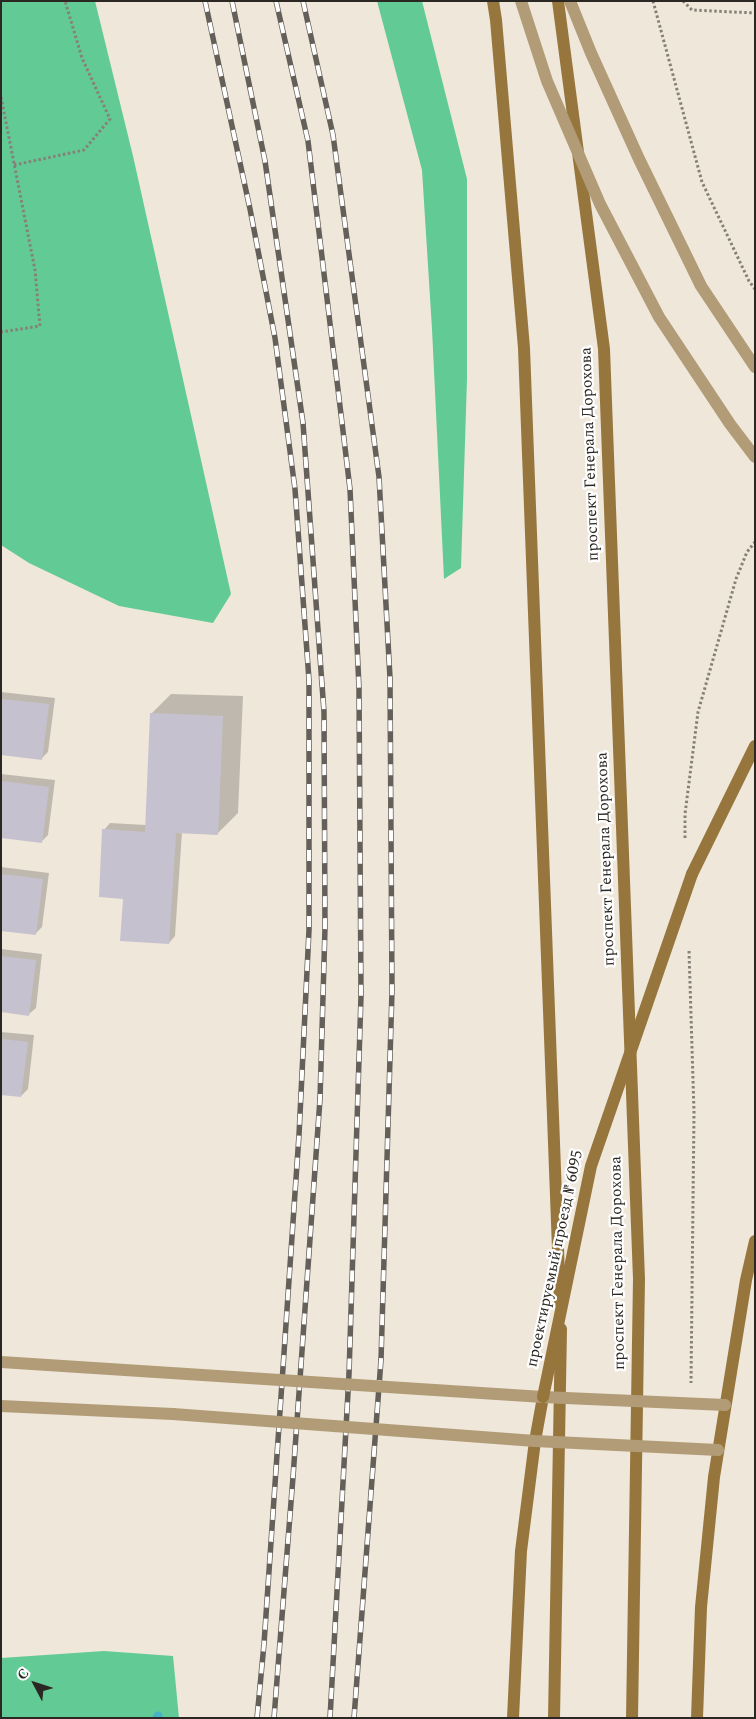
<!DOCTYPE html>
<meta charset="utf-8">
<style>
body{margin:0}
#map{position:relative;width:756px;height:1719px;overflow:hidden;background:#efe7da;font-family:Spectral,serif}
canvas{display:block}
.frame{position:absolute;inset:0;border:2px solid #2b2823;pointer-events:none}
.north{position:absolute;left:10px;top:1659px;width:50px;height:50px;-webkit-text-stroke:4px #fff;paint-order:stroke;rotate:310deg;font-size:14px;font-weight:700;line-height:20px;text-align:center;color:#2b2823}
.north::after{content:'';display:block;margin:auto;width:18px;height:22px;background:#2b2823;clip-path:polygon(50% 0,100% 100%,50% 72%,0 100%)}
</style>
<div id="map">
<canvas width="756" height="1719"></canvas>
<div class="frame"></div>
<div class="north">С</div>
</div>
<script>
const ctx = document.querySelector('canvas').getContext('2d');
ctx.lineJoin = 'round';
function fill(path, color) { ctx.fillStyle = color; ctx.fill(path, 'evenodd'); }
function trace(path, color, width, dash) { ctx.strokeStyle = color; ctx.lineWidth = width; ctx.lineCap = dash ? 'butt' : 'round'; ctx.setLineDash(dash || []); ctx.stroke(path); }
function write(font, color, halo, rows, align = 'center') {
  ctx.font = font + ' Spectral,serif'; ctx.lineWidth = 4.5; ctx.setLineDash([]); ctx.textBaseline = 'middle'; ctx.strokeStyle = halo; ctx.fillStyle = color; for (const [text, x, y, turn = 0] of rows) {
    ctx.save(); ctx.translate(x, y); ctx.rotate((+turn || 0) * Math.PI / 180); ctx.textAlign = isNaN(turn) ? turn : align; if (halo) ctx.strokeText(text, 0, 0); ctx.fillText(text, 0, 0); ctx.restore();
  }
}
fill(new Path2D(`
 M 1,1 L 95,1 L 133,156 L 231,594 L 213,623 L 119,606 L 29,563 L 1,545 Z
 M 377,1 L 422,1 L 467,179 L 467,379 L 461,568 L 444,579 L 432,329 L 422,170 Z
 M 104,1651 L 173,1656 L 179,1718 L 1,1718 L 1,1658 Z`), '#62ca95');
fill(new Path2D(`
 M 1,692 L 55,698 L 48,752 L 42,758 L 1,754 Z
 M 171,694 L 243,696 L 238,813 L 218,833 L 182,832 L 175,936 L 169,943 L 124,897 L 104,830 L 110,823 L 146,825 L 151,714 Z
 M 1,774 L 55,780 L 48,835 L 42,841 L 1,837 Z
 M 1,867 L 49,873 L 42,927 L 36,933 L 1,930 Z
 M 1,949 L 42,954 L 36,1008 L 29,1014 L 1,1011 Z
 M 1,1032 L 34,1035 L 28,1089 L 21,1096 L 1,1094 Z`), '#0003');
trace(new Path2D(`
 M 157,1718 L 158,1716`), '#47b1c7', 9);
fill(new Path2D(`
 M 1,699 L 49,704 L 42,760 L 1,755 Z
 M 150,713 L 223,716 L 218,835 L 176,833 L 169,944 L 120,941 L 123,899 L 99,897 L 102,829 L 145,832 Z
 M 1,781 L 49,787 L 42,843 L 1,838 Z
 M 1,874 L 43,879 L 36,935 L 1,931 Z
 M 1,956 L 36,960 L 29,1016 L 1,1012 Z
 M 1,1039 L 28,1042 L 21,1097 L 1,1095 Z`), '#c6c1cf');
trace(new Path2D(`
 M 653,1 L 702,182 L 749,281 L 755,289
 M 683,1 L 692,10 L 755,13
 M 1,97 L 35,270 L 40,326 L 1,332
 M 14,165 L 84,150 L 110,119 L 82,58 L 65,1
 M 685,838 L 685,814 L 698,712 L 736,579 L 747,552 L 755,542
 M 689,951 L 694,1112 L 691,1383`), '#868178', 3, [2.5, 2.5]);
trace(new Path2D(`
 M 570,1 L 591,53 L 639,159 L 701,286 L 755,367`), '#b19c77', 12);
trace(new Path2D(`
 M 1,1406 L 173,1414`), '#b19c77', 12);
trace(new Path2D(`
 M 493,1 L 496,20 L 524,348 L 560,1302
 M 558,1 L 604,349 L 639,1279 L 632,1718
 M 692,874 L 755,746
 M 513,1718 L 521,1551 L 535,1441 L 543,1397
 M 554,1718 L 561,1329
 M 697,1718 L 701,1607 L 714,1477 L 746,1280 L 755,1241`), '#96763d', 12);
const rail = new Path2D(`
 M 205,1 L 250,209 L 275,338 L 295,489 L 309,680 L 309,930 L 299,1135 L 264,1644 L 257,1718
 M 232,1 L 265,161 L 303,423 L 324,712 L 325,928 L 320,1099 L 293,1477 L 274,1718
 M 276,1 L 308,141 L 350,489 L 359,688 L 361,996 L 349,1374 L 330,1718
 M 303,1 L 333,135 L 379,477 L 390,678 L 392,991 L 381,1360 L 354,1718`);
trace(rail, '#645f58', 5.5);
trace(rail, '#fff', 4, [11]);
trace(new Path2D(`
 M 521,1 L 547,81 L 600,204 L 659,317 L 730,424 L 755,457`), '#b19c77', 12);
trace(new Path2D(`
 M 1,1362 L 543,1397 L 725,1405
 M 173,1414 L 535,1441 L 718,1450`), '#b19c77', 12);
trace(new Path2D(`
 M 543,1397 L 591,1166 L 692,874`), '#96763d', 12);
write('16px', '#2b2823', '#fff', [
 ["проспект Генерала Дорохова",591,454,-92],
 ["проспект Генерала Дорохова",607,859,-92],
 ["проектируемый проезд № 6095",556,1259,-78],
 ["проспект Генерала Дорохова",619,1263,-91]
]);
</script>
